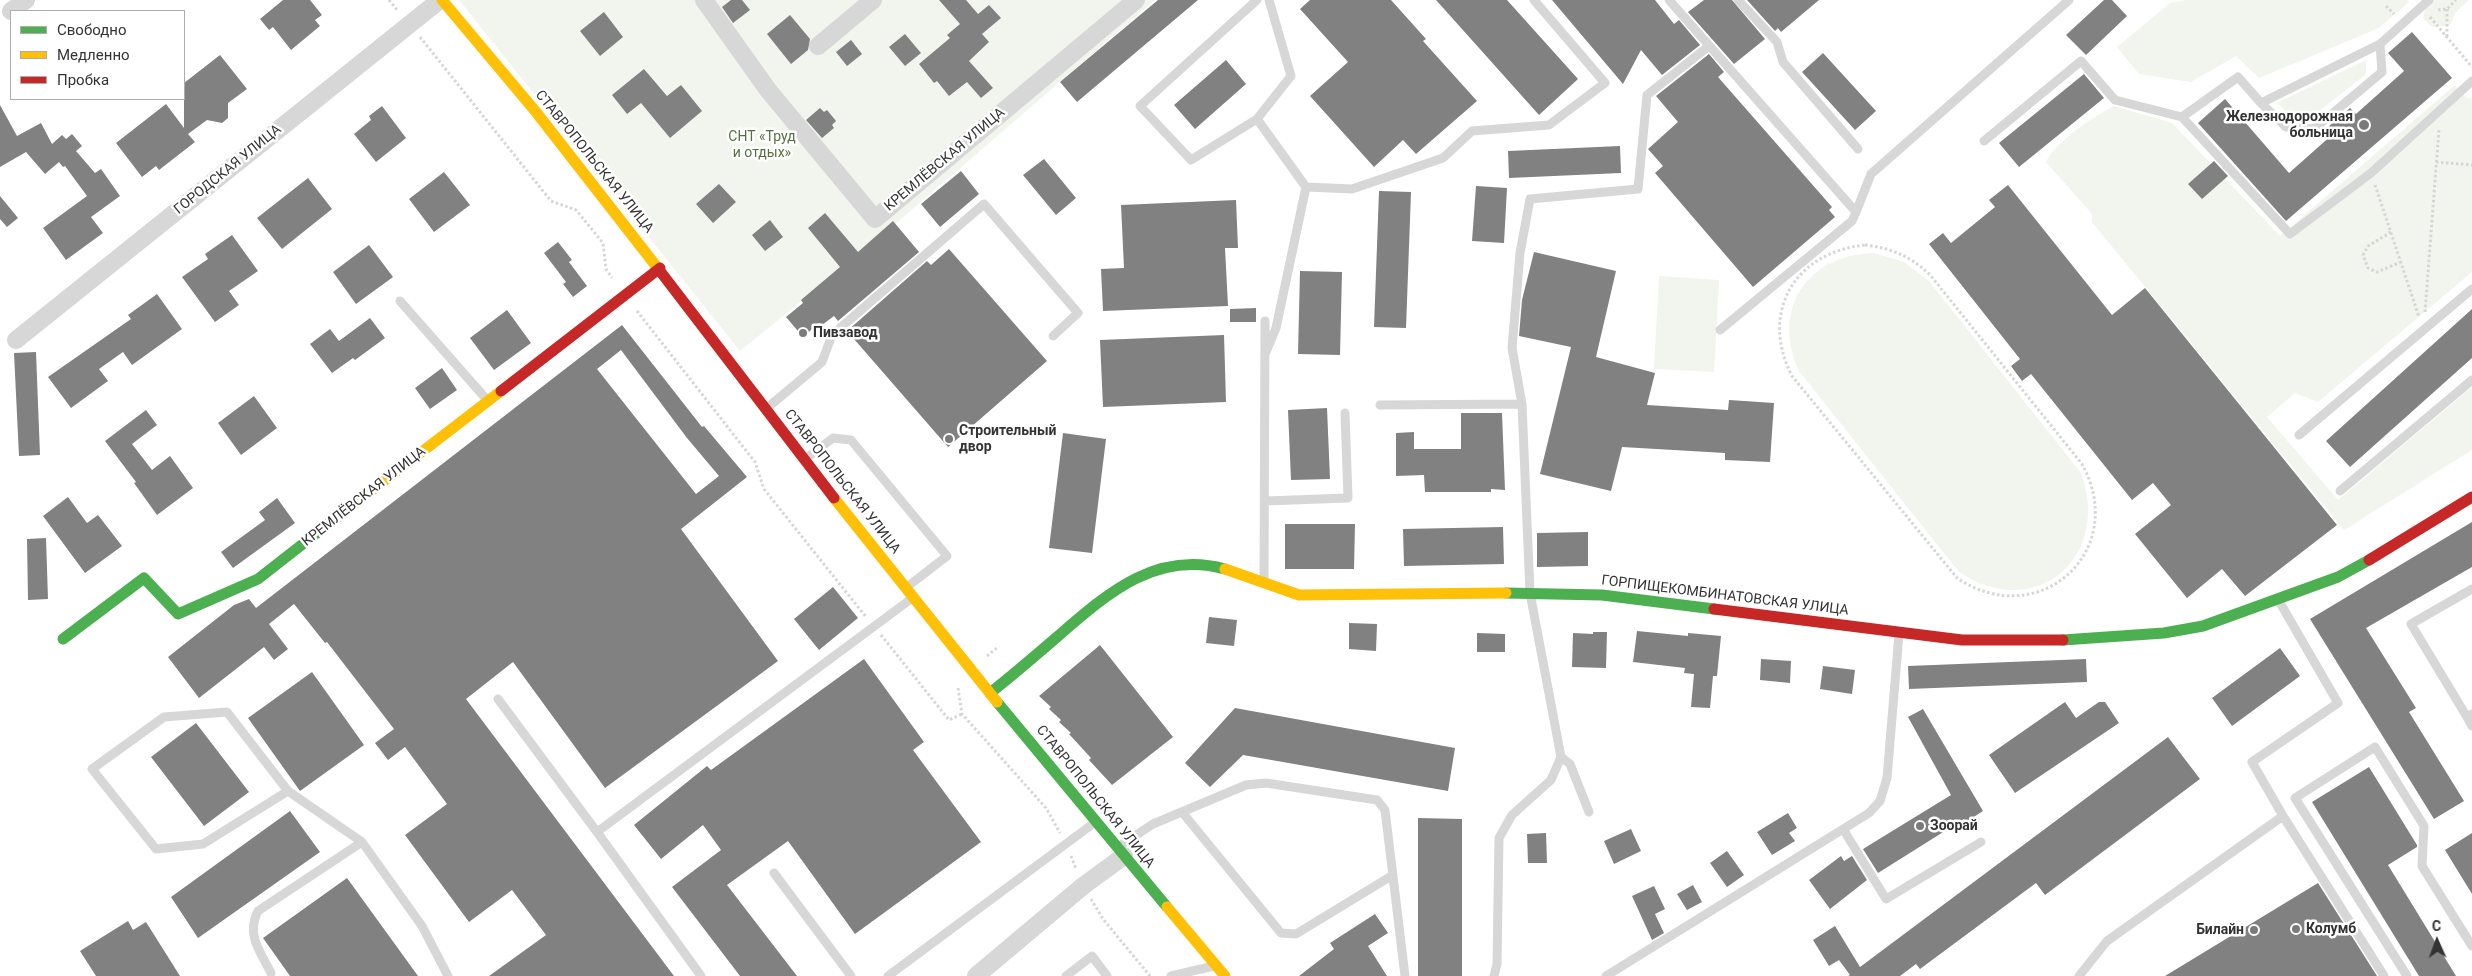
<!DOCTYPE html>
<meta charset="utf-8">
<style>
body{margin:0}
#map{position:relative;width:2472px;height:976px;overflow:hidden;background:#fff;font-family:Roboto,sans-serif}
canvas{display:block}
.legend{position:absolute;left:10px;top:10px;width:175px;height:90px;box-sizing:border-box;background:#fff;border:1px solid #adadad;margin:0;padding:6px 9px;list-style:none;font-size:15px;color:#333}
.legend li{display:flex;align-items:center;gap:10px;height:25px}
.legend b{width:25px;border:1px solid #adadad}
.north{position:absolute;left:2412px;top:916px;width:50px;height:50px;-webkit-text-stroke:4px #fff;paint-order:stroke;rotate:358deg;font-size:14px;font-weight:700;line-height:20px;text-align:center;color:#333}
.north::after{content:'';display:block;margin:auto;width:18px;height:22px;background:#333;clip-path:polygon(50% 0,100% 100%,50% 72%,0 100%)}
</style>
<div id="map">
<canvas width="2472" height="976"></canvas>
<ul class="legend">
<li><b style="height:6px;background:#4caf50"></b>Свободно</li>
<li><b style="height:6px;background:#ffc107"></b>Медленно</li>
<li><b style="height:6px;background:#c62828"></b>Пробка</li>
</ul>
<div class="north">С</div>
</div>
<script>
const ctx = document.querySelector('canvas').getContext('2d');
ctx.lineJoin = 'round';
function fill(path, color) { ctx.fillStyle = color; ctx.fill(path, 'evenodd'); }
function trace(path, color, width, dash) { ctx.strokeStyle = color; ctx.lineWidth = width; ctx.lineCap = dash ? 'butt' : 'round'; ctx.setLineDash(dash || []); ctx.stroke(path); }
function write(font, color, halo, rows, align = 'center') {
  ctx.font = font + ' Roboto,sans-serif'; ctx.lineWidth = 5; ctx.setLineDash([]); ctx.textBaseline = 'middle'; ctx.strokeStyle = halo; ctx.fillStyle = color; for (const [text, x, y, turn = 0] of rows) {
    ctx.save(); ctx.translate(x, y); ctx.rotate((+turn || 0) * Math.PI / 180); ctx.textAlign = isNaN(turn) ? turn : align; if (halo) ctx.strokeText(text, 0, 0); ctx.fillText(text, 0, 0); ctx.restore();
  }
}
fill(new Path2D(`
 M 459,0 L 1155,0 L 872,244 L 740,351 Z
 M 2187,0 L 2407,0 L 2409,2 L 2379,28 L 2259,78 L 2236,56 L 2191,82 L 2139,74 L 2117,47 L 2170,3 Z
 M 2434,0 L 2469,0 L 2456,12 L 2450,25 L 2432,27 L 2423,18 L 2426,7 Z
 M 2366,60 L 2366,74 L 2313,116 L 2291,116 L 2277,103 Z
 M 2455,85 L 2467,98 L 2472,98 L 2472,272 L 2318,402 L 2295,393 L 2267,417 L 2338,500 L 2472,387 L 2472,450 L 2344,530 L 2092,222 L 2092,214 L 2046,162 C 2056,141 2093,117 2114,106 L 2172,123 L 2280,236 Z
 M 1874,253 L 1904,262 L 1929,281 L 2081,473 C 2112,558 2035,623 1959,572 L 1799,371 C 1771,309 1807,255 1874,253 Z
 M 1659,276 L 1719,280 L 1714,372 L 1654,369 Z`), '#f1f5ed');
fill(new Path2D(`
 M 283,0 L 310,0 L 322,15 L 315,20 L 320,26 L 291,50 L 273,27 L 269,30 L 260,19 Z
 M 731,0 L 742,0 L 750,10 L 733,23 L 722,7 Z
 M 939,0 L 966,0 L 978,14 L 989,5 L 1001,18 L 982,34 L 989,42 L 969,61 L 993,88 L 981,98 L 967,82 L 949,96 L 937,81 L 934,83 L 919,64 L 950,38 L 947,35 L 960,24 Z
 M 1158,0 L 1198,0 L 1077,102 L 1060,82 Z
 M 1310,0 L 1391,0 L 1426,39 L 1423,41 L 1477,101 L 1416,154 L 1403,140 L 1374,167 L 1310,96 L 1348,62 L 1300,9 Z
 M 1436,0 L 1507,0 L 1578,79 L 1539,115 Z
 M 1552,0 L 1655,0 L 1674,24 L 1679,20 L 1700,45 L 1662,75 L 1641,50 L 1623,84 Z
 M 1704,0 L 1732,0 L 1765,39 L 1734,64 L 1688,12 Z
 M 1747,0 L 1819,0 L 1781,32 L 1778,28 L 1775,31 Z
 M 2104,0 L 2112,0 L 2127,16 L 2086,55 L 2066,35 Z
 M 604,12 L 623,37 L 600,56 L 580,31 Z
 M 790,15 L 810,39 L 808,50 L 791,64 L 767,34 Z
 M 2412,32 L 2452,78 L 2286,221 L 2198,123 L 2225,99 L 2289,173 L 2333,134 L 2328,127 L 2350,108 L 2356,114 L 2404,71 L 2388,53 Z
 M 905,34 L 921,53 L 905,66 L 889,47 Z
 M 851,40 L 862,54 L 847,66 L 836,52 Z
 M 1823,53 L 1876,111 L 1855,130 L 1802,72 Z
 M 1709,54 L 1724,72 L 1718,77 L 1832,207 L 1829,210 L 1835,217 L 1753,287 L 1655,173 L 1663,166 L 1648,149 L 1678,122 L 1656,96 Z
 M 220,55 L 247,89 L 228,103 L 228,118 L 222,123 L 207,120 L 188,134 L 195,142 L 159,170 L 156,166 L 142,177 L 116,143 L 166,104 L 184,128 L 184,83 Z
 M 1226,60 L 1246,84 L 1195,129 L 1174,105 Z
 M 644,69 L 667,96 L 681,85 L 702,111 L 670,138 L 641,103 L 627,114 L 612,95 Z
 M 2084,74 L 2104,98 L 2019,167 L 1999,143 Z
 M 0,105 L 17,136 L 41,123 L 52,144 L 62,135 L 66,139 L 72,134 L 82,146 L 76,151 L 95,173 L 101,169 L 120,196 L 91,217 L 103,233 L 66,260 L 43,228 L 87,196 L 65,166 L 63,167 L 59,162 L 45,174 L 26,152 L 0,167 Z
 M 382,106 L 406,138 L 376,162 L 354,134 L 371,120 L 369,116 Z
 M 820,108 L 824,112 L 827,110 L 836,121 L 832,125 L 834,128 L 822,138 L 806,120 Z
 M 1620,146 L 1621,173 L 1509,178 L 1508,151 Z
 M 1044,159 L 1076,198 L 1056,215 L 1023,175 Z
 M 2214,161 L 2228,176 L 2202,199 L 2188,184 Z
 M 961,171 L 979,194 L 940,227 L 921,204 Z
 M 444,172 L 470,205 L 434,232 L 409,199 Z
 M 308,178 L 332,209 L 282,249 L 257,218 Z
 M 719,184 L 736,202 L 713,223 L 696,204 Z
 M 2008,185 L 2112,315 L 2145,288 L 2337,525 L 2245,596 L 2222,569 L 2187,598 L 2135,534 L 2171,505 L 2153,483 L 2132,500 L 2031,374 L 2022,381 L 2011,366 L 2020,359 L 1929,244 L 1943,233 L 1951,243 L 1995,207 L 1989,200 Z
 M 1476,186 L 1507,188 L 1504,243 L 1472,241 Z
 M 1379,191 L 1411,192 L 1406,328 L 1374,327 Z
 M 0,196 L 18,218 L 7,227 L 0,219 Z
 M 1236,200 L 1238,248 L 1225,248 L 1228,306 L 1103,311 L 1101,269 L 1124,268 L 1121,205 Z
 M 825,213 L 858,252 L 893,221 L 919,252 L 838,321 L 834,316 L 822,325 L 819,323 L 803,337 L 786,317 L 803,303 L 801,300 L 840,267 L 808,228 Z
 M 770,220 L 783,237 L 765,251 L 752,235 Z
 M 232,235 L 258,271 L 229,291 L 239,305 L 215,322 L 182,277 L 208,259 L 205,254 Z
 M 558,242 L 572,260 L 569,262 L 587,286 L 573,297 L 563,284 L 566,282 L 544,253 Z
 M 369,245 L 393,277 L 356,304 L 333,272 Z
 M 949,249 L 1047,361 L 948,447 L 847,331 L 927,261 L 931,265 Z
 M 1534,252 L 1616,271 L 1596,357 L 1655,373 L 1647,405 L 1728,410 L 1729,400 L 1774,403 L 1770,462 L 1725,460 L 1725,453 L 1622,447 L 1611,491 L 1540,474 L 1571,347 L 1519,336 L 1522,300 Z
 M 1300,271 L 1342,272 L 1340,355 L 1298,354 Z
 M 157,294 L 182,329 L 132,365 L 123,352 L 99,369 L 108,381 L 71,408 L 48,377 L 131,319 L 128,315 Z
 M 1256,308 L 1256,322 L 1230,322 L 1230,309 Z
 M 2472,309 L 2472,358 L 2350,467 L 2326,441 Z
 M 507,310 L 531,343 L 494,370 L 470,338 Z
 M 370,318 L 385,338 L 355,360 L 353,358 L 332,373 L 310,344 L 330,329 L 339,341 Z
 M 622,325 L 702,427 L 704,426 L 747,477 L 681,529 L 778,661 L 605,788 L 513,662 L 466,699 L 674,976 L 489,976 L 546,935 L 512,890 L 469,922 L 405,835 L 447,804 L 405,747 L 388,760 L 375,743 L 394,729 L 327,642 L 325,643 L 294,604 L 269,624 L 288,649 L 274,660 L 264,647 L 199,698 L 168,657 L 234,605 L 249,599 L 256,608 ZM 621,350 L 687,438 L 719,476 L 696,494 L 597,369 Z
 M 1224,335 L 1226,402 L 1103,407 L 1100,340 Z
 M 36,352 L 40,455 L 19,456 L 14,353 Z
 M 442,368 L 457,390 L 430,409 L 415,388 Z
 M 254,396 L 277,428 L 241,455 L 218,423 Z
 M 1327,408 L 1330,479 L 1291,480 L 1288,410 Z
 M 146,410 L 157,425 L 132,444 L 152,470 L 170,456 L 193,488 L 157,515 L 134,483 L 136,482 L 105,441 Z
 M 1461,413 L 1502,413 L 1505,490 L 1491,489 L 1491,492 L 1425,492 L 1424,475 L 1396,476 L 1396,433 L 1414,432 L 1414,449 L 1461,449 Z
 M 1063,433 L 1106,439 L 1092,553 L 1049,548 Z
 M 68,497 L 87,523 L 98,515 L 122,546 L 85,573 L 43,516 Z
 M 277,498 L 295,523 L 233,568 L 221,552 L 265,520 L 259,512 Z
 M 2472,522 L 2472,567 L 2366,628 L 2416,708 L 2409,712 L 2464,801 L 2434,819 L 2310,619 Z
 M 1285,524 L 1355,524 L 1354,569 L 1285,569 Z
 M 1503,527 L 1504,564 L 1404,566 L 1403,529 Z
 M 1588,532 L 1588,566 L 1537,567 L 1537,533 Z
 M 46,538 L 48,599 L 28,600 L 27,539 Z
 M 833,587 L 858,618 L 819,650 L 794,619 Z
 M 1209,617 L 1237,620 L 1234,646 L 1206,643 Z
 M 1349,623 L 1377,624 L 1376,651 L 1349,649 Z
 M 1637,631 L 1688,636 L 1688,633 L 1721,636 L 1717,676 L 1713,676 L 1710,708 L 1691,707 L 1694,674 L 1684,673 L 1685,668 L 1633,662 Z
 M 1593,632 L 1607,632 L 1606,668 L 1572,667 L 1573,633 L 1593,634 Z
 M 1477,633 L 1505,634 L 1505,652 L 1477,652 Z
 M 1100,645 L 1173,737 L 1112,785 L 1089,760 L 1091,758 L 1069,734 L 1071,733 L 1059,722 L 1061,720 L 1049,709 L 1051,707 L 1039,696 Z
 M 2280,648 L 2300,676 L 2232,726 L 2212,698 Z
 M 864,659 L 924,742 L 913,750 L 981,842 L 855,934 L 788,841 L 727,885 L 797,976 L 740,976 L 672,887 L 721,850 L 703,825 L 661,859 L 634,825 L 707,766 L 711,770 Z
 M 1761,659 L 1791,661 L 1790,683 L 1760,680 Z
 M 2086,659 L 2087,682 L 1909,689 L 1908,666 Z
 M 1823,666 L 1855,670 L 1852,694 L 1820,689 Z
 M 312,672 L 364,745 L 300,791 L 248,718 Z
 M 2065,702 L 2076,718 L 2099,702 L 2105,702 L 2119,723 L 2015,793 L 1989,755 Z
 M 1235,708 L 1455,748 L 1448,791 L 1243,755 L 1210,787 L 1185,763 Z
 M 1923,709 L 1983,811 L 1966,822 L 1964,819 L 1878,873 L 1863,849 L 1951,795 L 1908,717 Z
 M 196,723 L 249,792 L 204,826 L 151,757 Z
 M 2168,737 L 2200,779 L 2045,895 L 2036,883 L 1920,969 L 1916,964 L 1900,976 L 1848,976 L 1850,975 L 1839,960 L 1829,966 L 1813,940 L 1835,926 L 1860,967 Z
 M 2369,767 L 2417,845 L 2417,847 L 2388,865 L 2456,976 L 2419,976 L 2312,802 Z
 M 290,811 L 320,852 L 198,938 L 171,897 Z
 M 1788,813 L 1797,828 L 1789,833 L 1795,841 L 1772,855 L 1757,832 Z
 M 1418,818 L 1462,819 L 1462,976 L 1418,976 Z
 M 1631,829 L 1641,851 L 1614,864 L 1604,841 Z
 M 1546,833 L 1547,863 L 1528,863 L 1527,834 Z
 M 2472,833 L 2472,894 L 2445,850 Z
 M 1727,851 L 1744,875 L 1727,887 L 1710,863 Z
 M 1841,856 L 1844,861 L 1852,856 L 1867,880 L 1830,909 L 1809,880 Z
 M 347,878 L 418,976 L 290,976 L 263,938 Z
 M 2318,883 L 2377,976 L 2165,976 Z
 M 1693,885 L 1702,902 L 1687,910 L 1677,894 Z
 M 1654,886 L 1665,909 L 1655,914 L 1664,933 L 1652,940 L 1632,896 Z
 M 1375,914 L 1388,933 L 1368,946 L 1387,976 L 1299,976 L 1334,949 L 1330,943 Z
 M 128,921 L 133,930 L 146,922 L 180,976 L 96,976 L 80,951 Z`), '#818181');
trace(new Path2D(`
 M 389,0 L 398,11
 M 2386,6 L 2394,14
 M 2447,9 L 2447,36
 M 2438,10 L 2447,9 L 2456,0
 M 2430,17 L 2472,67
 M 420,37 L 551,201 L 576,210 L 603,243 L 606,269 L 612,278
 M 2436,162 L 2472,165
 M 2375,185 L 2419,317
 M 2391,232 L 2368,246 L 2363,255 L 2368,268 L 2377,272 L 2401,262
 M 1865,245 C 1892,248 1912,257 1931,276 L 2082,464 C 2130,551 2039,633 1957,578 L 1792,376 C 1759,312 1795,252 1865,245 Z
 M 637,311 L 755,462 L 764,489 L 866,617
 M 2425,312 L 2439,129
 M 881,635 L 949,720 L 962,714
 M 987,656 L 998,647
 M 958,688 L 962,714 L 1046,808 L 1060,833
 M 1071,856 L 1076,869
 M 1091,899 L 1103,919 L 1150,976`), '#d6d6d6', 3, [2.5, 2.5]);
trace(new Path2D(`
 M 1669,0 L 1856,212 L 1871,174 L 2069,0
 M 1738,0 L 1777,42 L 1783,62 L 1858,149
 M 2380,44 L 2429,0
 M 2182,117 L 2238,77 L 2261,103 L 2380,44 L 2382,72 L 2314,129 L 2286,127 L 2261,103
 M 1257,119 L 1191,160 L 1140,106 L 1257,0
 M 1984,141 L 2081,61 L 2115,100 L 2182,117 L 2290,234 L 2371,173 L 2472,81
 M 1306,187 L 1352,189 L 1443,158 L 1472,131 L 1549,125 L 1605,83 L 1534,0
 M 400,301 L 488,401
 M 1720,330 L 1852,221 L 1856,212
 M 1266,352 L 1276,328 L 1306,187 L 1257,119 L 1291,76 L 1269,0
 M 1380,405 L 1522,404
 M 767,408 L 822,362 L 832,335 L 984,204 L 1078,313 L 1053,336
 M 2299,435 L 2472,289
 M 805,459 L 833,438 L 851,440 L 947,556 L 907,587
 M 2340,491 L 2472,380
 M 1265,501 L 1348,498 L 1345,413
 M 1264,581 L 1265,321
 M 2472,589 L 2411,624 L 2467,717 L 2472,714
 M 2279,601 L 2338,703 L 2252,762 L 2283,816
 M 498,699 L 597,832
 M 2467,717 L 2472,726
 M 1561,757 L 1570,764 L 1589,812
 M 288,791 L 203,844 L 156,849 L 92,769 L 164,717 L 227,712 L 288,791 L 362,842 L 422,926 L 448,976
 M 1182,812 L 1281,933 L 1296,934 L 1393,875
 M 1843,829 L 1886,899 L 1981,842
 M 1118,847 L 1153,824 L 1246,785 L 1266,783 L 1377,800 L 1385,810 L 1405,976
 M 774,873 L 851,976
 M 271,973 C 260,951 246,935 258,911 L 362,842
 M 701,976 L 597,832 L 911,599
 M 888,976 L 1094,823
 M 1066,976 L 1092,956 L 1107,976
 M 1171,976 L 1214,966
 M 1494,976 L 1497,964 L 1499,838 L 1512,815 L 1551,780 L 1561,757 L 1530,593 L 1522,404 L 1512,348 L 1520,253 L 1530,199 L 1638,189 L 1647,95 L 1709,46
 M 1606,976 L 1869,813 L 1880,801 L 1887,778 L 1899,634
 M 2079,976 L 2107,941 L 2283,816 L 2384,976
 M 2407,976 L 2295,798 L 2375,747 L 2424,826 L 2422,866 L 2472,946`), '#d7d7d7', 9);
trace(new Path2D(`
 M 704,0 L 768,90 L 875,219 L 1136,0
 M 11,11 L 26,0
 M 818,46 L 873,0
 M 16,340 L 440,0
 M 976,976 L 1083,886 L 1124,856`), '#d7d7d7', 18);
trace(new Path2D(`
 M 1506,593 L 1602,595 L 1714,609
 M 63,639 L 144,578 L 178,614 L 258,579 L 345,511
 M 2063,640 L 2164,633 L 2203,626 L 2338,577 L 2369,560
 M 990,693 C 1013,675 1035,656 1057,637 C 1107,594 1155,550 1225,569
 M 997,702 L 1167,907`), '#4caf50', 11);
trace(new Path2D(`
 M 442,0 L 536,112 L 660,271
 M 834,498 L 997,702
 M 345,511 L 501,391
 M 1225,569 L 1299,595 L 1506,593
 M 1167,907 L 1225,976`), '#ffc107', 11);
trace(new Path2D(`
 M 660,271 L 834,498
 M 501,391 L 660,268
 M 2369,560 L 2472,497
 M 1714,609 L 1962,640 L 2063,640`), '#c62828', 11);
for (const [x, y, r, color] of [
 [2364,125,6,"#7a7a7a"],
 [803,333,5,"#7a7a7a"],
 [949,439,5,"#7a7a7a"],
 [1920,826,5,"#7a7a7a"],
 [2296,929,5,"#7a7a7a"],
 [2254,930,5,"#7a7a7a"]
]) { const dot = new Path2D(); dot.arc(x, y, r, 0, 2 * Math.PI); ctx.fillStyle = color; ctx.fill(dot); trace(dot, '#fff', 2); }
write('bold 14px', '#333', '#fff', [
 ["Железнодорожная",2353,117,"right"],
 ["больница",2353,133,"right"],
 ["Пивзавод",813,333],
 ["Строительный",959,431],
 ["двор",959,447],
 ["Зоорай",1930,826],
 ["Колумб",2306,929],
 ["Билайн",2244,930,"right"]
], 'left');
write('14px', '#56703f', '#fff', [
 ["СНТ «Труд",762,137],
 ["и отдых»",762,153]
]);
write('14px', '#333', '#fff', [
 ["КРЕМЛЁВСКАЯ УЛИЦА",945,160,-40],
 ["СТАВРОПОЛЬСКАЯ УЛИЦА",594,162,51],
 ["ГОРОДСКАЯ УЛИЦА",228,170,-39],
 ["СТАВРОПОЛЬСКАЯ УЛИЦА",842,482,52],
 ["КРЕМЛЁВСКАЯ УЛИЦА",364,497,-38],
 ["ГОРПИЩЕКОМБИНАТОВСКАЯ УЛИЦА",1725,596,7],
 ["СТАВРОПОЛЬСКАЯ УЛИЦА",1095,797,51]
]);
</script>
